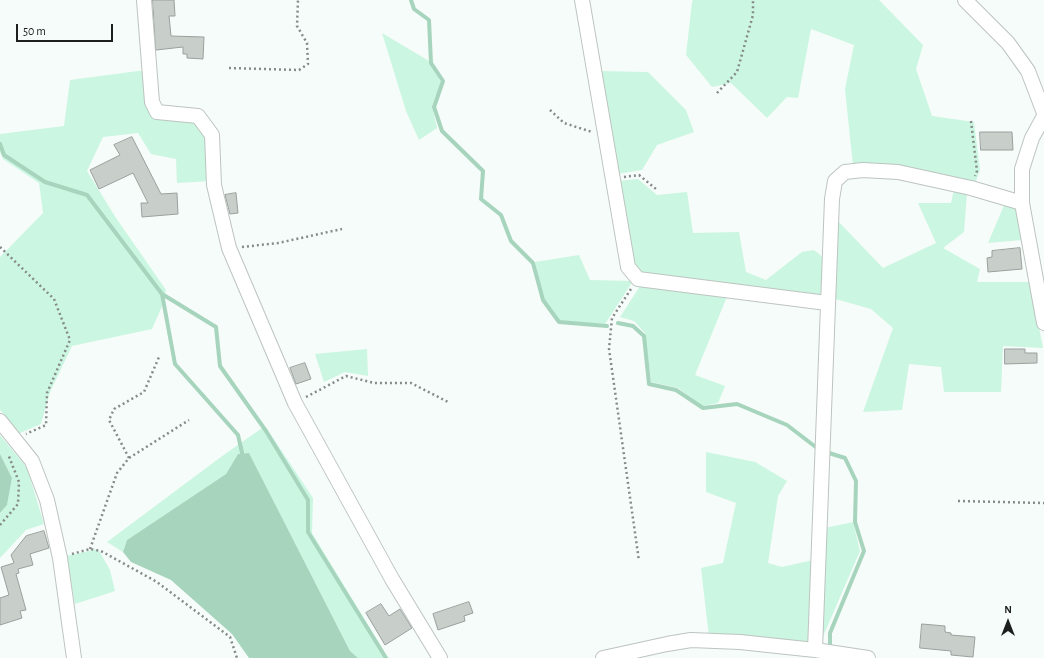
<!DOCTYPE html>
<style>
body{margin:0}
#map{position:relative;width:1044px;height:658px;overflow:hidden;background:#f6fcf9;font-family:"Alegreya Sans",sans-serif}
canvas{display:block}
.north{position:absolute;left:988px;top:602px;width:40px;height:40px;-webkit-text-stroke:3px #f6fcf9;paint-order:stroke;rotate:0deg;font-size:11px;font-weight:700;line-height:16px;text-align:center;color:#1d1f1e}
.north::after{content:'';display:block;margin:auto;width:14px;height:18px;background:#1d1f1e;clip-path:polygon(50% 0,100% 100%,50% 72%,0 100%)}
.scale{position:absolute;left:16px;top:24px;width:97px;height:18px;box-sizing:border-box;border:2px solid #1d1f1e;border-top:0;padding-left:5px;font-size:12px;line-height:14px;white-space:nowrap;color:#1d1f1e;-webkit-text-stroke:3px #f6fcf9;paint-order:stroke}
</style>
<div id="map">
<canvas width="1044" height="658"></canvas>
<div class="north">N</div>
<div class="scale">50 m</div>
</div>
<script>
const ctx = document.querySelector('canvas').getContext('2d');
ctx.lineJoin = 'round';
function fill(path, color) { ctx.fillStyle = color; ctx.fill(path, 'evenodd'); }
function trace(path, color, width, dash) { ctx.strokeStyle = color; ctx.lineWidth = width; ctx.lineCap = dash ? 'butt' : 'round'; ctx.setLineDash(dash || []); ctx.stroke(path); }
fill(new Path2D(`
 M 693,0 L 879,0 L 923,45 L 916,69 L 932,116 L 974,122 L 980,170 L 975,184 L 853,166 L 845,89 L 854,45 L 811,29 L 798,98 L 787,97 L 767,118 L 731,83 L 712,87 L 686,55 L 692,2 Z
 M 382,33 L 429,61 L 441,82 L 432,106 L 437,128 L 419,140 L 406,111 Z
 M 146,70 L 150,113 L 196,121 L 207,137 L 210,181 L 177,183 L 176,159 L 151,154 L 138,133 L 103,137 L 87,171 L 116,218 L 166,290 L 163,304 L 152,329 L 72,346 L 50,392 L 41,424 L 20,433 L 0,410 L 0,257 L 43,213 L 39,183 L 3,159 L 0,152 L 0,134 L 64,126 L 70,80 Z
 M 598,71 L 648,72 L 686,110 L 694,132 L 657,145 L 642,170 L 617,174 Z
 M 638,179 L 657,195 L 687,192 L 693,233 L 739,232 L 746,272 L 766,280 L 802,252 L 814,250 L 825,259 L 824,297 L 641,274 L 633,265 L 618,181 Z
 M 954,189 L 967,193 L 964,232 L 943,248 L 980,269 L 977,282 L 1030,282 L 1043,348 L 1003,346 L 1001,392 L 944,392 L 941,367 L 909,364 L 902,410 L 863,412 L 893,328 L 871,309 L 832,298 L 835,218 L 883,268 L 936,243 L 918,203 L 951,203 Z
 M 1005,203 L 1015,206 L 1022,240 L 988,243 Z
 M 579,255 L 590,280 L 633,281 L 605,324 L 560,321 L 544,300 L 535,262 Z
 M 642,283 L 728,294 L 695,375 L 725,386 L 718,403 L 702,406 L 678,388 L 651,382 L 645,333 L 634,321 L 620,317 Z
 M 367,349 L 368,376 L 345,372 L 324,382 L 315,354 Z
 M 265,426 L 313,498 L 312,533 L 388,658 L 358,658 L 350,651 L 249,453 L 238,454 L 226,474 L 127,540 L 123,552 L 107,542 L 225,454 Z
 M 0,435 L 27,468 L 44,524 L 26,530 L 0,558 L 0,513 L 7,505 L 12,478 L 0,454 Z
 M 706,452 L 755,462 L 787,481 L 778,496 L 768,563 L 782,567 L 813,560 L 809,645 L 709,637 L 701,568 L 723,563 L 736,503 L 706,492 Z
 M 853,522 L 860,551 L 821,641 L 825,528 Z
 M 98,549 L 110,570 L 115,591 L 75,604 L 66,556 Z`), '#cbf6e1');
fill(new Path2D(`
 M 249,453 L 350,651 L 358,658 L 249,658 L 232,634 L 171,580 L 131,562 L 123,552 L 127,540 L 226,474 L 238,454 Z
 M 0,454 L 12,478 L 7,505 L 0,513 Z`), '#a6d4bd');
trace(new Path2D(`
 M 411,0 L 414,9 L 429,20 L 431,63 L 443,81 L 434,107 L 442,131 L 483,171 L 481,199 L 501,215 L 511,241 L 533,263 L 543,300 L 559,322 L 607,326
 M 0,144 L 4,155 L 45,182 L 87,195 L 162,294 L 175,364 L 238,435 L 243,457
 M 162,294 L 216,327 L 220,366 L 266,431 L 308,500 L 308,532 L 386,658
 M 618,323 L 633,326 L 644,336 L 649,384 L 676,390 L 703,408 L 737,404 L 787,425 L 817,448
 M 829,453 L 845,458 L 856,481 L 855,522 L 864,551 L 830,633 L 830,646`), '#a6d4bd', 4);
const building = new Path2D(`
 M 153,0 L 174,0 L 175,16 L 169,16 L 171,36 L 204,37 L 203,59 L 187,58 L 187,54 L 183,54 L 183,47 L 156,50 Z
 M 980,132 L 1012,132 L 1013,150 L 981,150 Z
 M 132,137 L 161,194 L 177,193 L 178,214 L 142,217 L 141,203 L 148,203 L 133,173 L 99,189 L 90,170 L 120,155 L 114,145 Z
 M 236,193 L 238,213 L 230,214 L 225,195 Z
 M 1020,248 L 1022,269 L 988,272 L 987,258 L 992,257 L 992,251 Z
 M 1005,349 L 1025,349 L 1025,353 L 1037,353 L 1037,363 L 1005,364 Z
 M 305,363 L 311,379 L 296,384 L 290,368 Z
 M 44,531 L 49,548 L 30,554 L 33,565 L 18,569 L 19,573 L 16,574 L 26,610 L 20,611 L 22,618 L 0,625 L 0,598 L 9,595 L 1,567 L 14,563 L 11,555 L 26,536 Z
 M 469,602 L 473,613 L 464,616 L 465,621 L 438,630 L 433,614 Z
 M 381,604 L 389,616 L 400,609 L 412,628 L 385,645 L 366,613 Z
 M 922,624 L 945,626 L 945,632 L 951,633 L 951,635 L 975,637 L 973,657 L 951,655 L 951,651 L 920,648 Z`);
fill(building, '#c8cfcb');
trace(building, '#9aa09d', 1);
const minor = new Path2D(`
 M 144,0 L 152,102 L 157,112 L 198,116 L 212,135 L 214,185 L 229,248 L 295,403 L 392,579 L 440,658
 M 582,0 L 628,267 L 638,279 L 827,303
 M 965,0 L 1008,43 L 1028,71 L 1044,113
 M 1044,116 L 1032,138 L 1022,169 L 1022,203 L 1044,323
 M 0,421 L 32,461 L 47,500 L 60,558 L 74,658
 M 815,650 L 832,199 L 835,181 L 845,172 L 863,170 L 898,172 L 971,188 L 1022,203
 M 603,658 L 667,644 L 691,640 L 740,642 L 815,650 L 868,658`);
trace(minor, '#bdc4c0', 16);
trace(new Path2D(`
 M 229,68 L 299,70 L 308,64 L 307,43 L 297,26 L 298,0
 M 717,93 L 737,72 L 753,15 L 753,0
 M 550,110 L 564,123 L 592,132
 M 971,121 L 977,171 L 975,176
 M 624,177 L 639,175 L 656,189
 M 0,247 L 54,299 L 70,340 L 47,393 L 46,425 L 26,434
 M 242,247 L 278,243 L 342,229
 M 631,289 L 612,318 L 609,349 L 639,561
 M 306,397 L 346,376 L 374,383 L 411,383 L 448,402
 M 129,458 L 109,420 L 114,409 L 144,392 L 159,357
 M 958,501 L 1044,503
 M 0,525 L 18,504 L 19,482 L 8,454
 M 90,549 L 117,473 L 129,458 L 189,420
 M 72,554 L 90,549 L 101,551 L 157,582 L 230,637 L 237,658`), '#868a88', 2.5, [2, 3]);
trace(minor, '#fff', 14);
</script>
